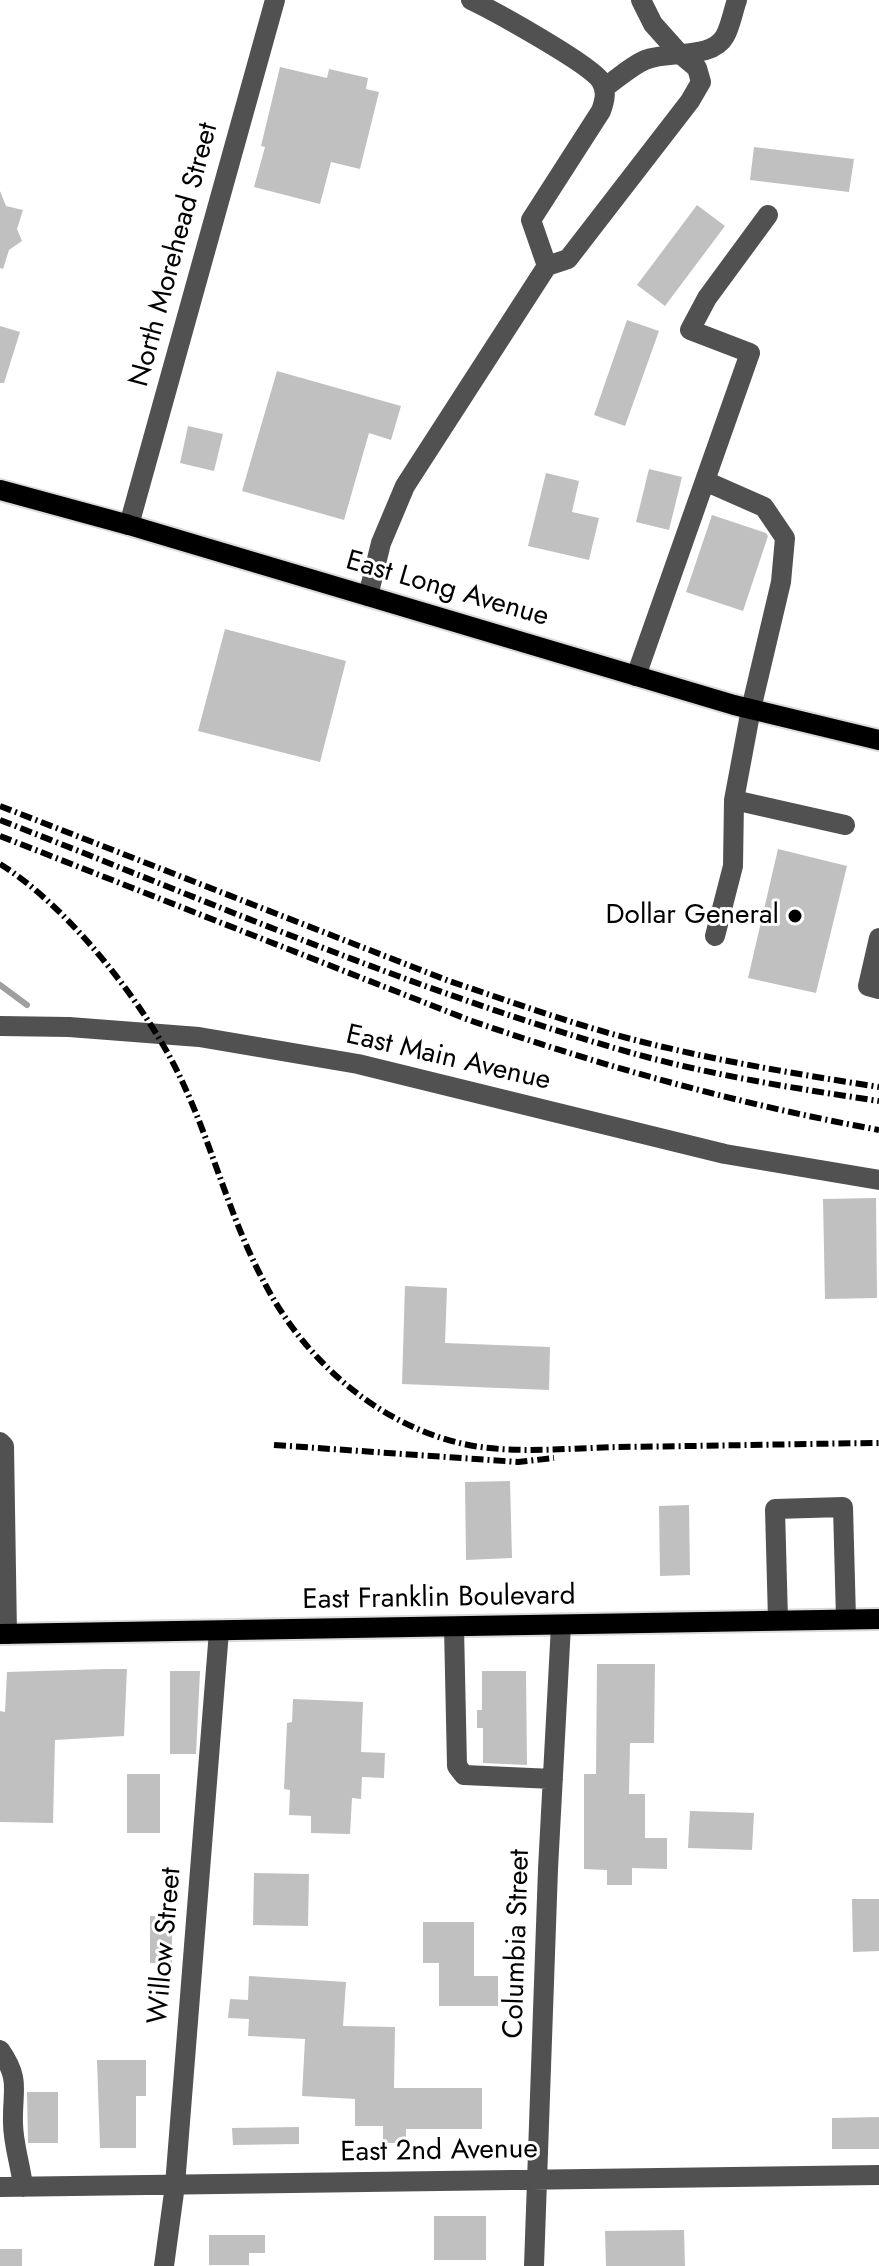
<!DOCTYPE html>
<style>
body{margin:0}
canvas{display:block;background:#fff}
</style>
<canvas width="879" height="2266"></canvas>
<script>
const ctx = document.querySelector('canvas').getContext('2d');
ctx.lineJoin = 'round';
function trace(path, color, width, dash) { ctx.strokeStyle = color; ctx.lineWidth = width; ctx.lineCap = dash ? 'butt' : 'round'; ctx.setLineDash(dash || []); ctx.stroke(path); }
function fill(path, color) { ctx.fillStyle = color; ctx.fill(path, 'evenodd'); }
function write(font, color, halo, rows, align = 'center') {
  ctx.font = font + ' Jost,sans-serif'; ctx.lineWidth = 6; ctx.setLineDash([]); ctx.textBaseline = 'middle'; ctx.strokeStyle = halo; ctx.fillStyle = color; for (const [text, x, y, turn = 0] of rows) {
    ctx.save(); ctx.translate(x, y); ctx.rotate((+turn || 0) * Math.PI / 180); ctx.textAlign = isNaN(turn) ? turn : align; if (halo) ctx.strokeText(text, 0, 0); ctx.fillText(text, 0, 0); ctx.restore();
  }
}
trace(new Path2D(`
 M 0,985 L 27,1005`), '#9f9f9f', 6);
fill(new Path2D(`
 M 280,67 L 327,78 L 329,69 L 368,78 L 366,89 L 379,92 L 360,169 L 331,162 L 320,204 L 254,187 L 265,147 L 261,146 Z
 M 754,147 L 854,159 L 849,192 L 750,180 Z
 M 0,191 L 6,206 L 23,210 L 17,229 L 22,241 L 9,250 L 3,269 L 0,268 Z
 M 697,205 L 725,226 L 665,306 L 637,285 Z
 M 627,320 L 659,331 L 625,426 L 594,415 Z
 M 0,326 L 20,332 L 4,383 L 0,383 Z
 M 277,371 L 401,406 L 391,440 L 369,433 L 344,520 L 242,491 Z
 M 188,426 L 223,434 L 214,471 L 180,463 Z
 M 649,469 L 682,477 L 669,530 L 636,522 Z
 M 546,473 L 579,481 L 572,512 L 599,518 L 589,560 L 528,546 Z
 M 712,515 L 766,533 L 768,536 L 743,611 L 686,592 Z
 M 225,629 L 346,661 L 320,762 L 198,731 Z
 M 778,849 L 847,866 L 816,993 L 748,978 Z
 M 876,1198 L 877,1298 L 825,1299 L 823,1199 Z
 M 405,1286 L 447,1288 L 445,1343 L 550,1347 L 549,1390 L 402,1384 Z
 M 510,1481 L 512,1558 L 466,1560 L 465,1482 Z
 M 689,1505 L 690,1575 L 660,1576 L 659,1506 Z
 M 597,1664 L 655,1664 L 654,1743 L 630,1743 L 629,1794 L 645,1794 L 645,1838 L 667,1838 L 667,1869 L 632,1868 L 632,1885 L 607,1885 L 607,1870 L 584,1869 L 584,1774 L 596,1774 Z
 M 106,1669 L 127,1669 L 124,1736 L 55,1740 L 53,1823 L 0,1822 L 0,1711 L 5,1712 L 7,1672 Z
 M 170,1671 L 200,1671 L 196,1754 L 170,1754 Z
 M 482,1671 L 526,1671 L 527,1765 L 483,1763 L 483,1728 L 477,1728 L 477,1710 L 482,1710 Z
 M 293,1699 L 363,1702 L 361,1752 L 385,1753 L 384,1778 L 362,1777 L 361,1799 L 352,1798 L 350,1834 L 311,1833 L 311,1816 L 289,1815 L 290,1790 L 284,1789 L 287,1723 L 292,1722 Z
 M 127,1774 L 160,1774 L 160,1833 L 127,1833 Z
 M 690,1811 L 754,1813 L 752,1850 L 688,1848 Z
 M 254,1873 L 309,1874 L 308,1926 L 253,1925 Z
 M 852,1899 L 879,1899 L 879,1951 L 853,1952 Z
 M 150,1916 L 172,1916 L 172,1963 L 150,1963 Z
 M 423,1922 L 474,1922 L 474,1976 L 498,1976 L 498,2006 L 439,2006 L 439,1963 L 423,1963 Z
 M 249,1976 L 346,1982 L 343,2026 L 395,2027 L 394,2088 L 482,2088 L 482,2129 L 406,2129 L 406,2143 L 383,2143 L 383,2126 L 355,2126 L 355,2099 L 302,2096 L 305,2039 L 248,2036 L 249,2019 L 228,2018 L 230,1999 L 248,2000 Z
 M 97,2060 L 146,2060 L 146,2096 L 136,2096 L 136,2148 L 100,2148 Z
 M 27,2092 L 58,2092 L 58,2143 L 28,2143 Z
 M 879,2117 L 879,2149 L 832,2149 L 832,2118 Z
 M 299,2127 L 299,2144 L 233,2145 L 232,2128 Z
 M 434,2216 L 486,2216 L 486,2260 L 434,2260 Z
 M 684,2230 L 685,2266 L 606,2266 L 605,2231 Z
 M 209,2235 L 265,2235 L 265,2253 L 249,2253 L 249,2265 L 209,2265 Z
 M 0,2249 L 22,2249 L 22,2266 L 0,2266 Z`), '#c0c0c0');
const major = new Path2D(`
 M 0,490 L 129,525 L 734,705 L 879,740
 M 0,1634 L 879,1619`);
trace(major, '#dbdbdb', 24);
trace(new Path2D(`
 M 604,88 C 617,79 631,66 645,60 C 669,50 712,60 725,36 C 731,25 733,11 737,0
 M 547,266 L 568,259 L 690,101 L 701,82 L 697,68 L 678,52 L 653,24 L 641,0
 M 705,481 L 764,507 L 785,538 L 781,582 L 751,709 L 734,800 L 733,866 L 715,936
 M 129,525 L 275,0
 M 368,596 L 381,543 L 405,486 L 547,266 L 531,220 L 601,111 C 605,100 607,91 601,81 C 590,64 494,11 471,0
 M 636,676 L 750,353 L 690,330 L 707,298 L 768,215
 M 734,800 L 845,825
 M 879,938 L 868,986 L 879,989
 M 0,1026 L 69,1027 L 199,1037 L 358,1064 L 725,1154 L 879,1180
 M 0,1442 L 4,1446 L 7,1634
 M 778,1620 L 775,1509 L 843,1507 L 846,1619
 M 454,1627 L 457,1766 L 464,1775 L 553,1779
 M 0,2050 C 21,2080 12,2090 13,2123 C 13,2144 21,2166 23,2187
 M 0,2187 L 879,2175
 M 164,2266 L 175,2185 L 219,1631
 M 534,2266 L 548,1869 L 561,1625`), '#515151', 20);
trace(major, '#000', 20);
trace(new Path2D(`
 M 0,806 L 449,981 C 509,1001 569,1023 631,1039 C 712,1060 796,1074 879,1087
 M 0,820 C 205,900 407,988 618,1049 C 703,1074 792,1088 879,1101
 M 0,836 L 469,1020 C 605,1067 738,1104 879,1130
 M 0,864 C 68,906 147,1006 181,1079 C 212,1144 229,1216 263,1280 C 305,1363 386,1433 480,1447 C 525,1453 574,1448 619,1447 C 706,1446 792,1444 879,1443
 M 274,1445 L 518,1462 L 554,1458`), '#000', 6, [12, 4, 2, 4]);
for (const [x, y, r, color] of [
 [795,916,8,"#000"]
]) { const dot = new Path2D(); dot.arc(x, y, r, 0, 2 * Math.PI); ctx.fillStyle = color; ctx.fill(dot); trace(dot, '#fff', 3); }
write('28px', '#000', '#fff', [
 ["North Morehead Street",175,255,-75],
 ["East Long Avenue",447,590,16],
 ["East Main Avenue",448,1059,13],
 ["East Franklin Boulevard",439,1599,-1],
 ["Columbia Street",518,1944,-88],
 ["Willow Street",166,1946,-85],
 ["East 2nd Avenue",439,2152,-1]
]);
write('28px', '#000', '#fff', [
 ["Dollar General",779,916]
], 'right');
</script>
